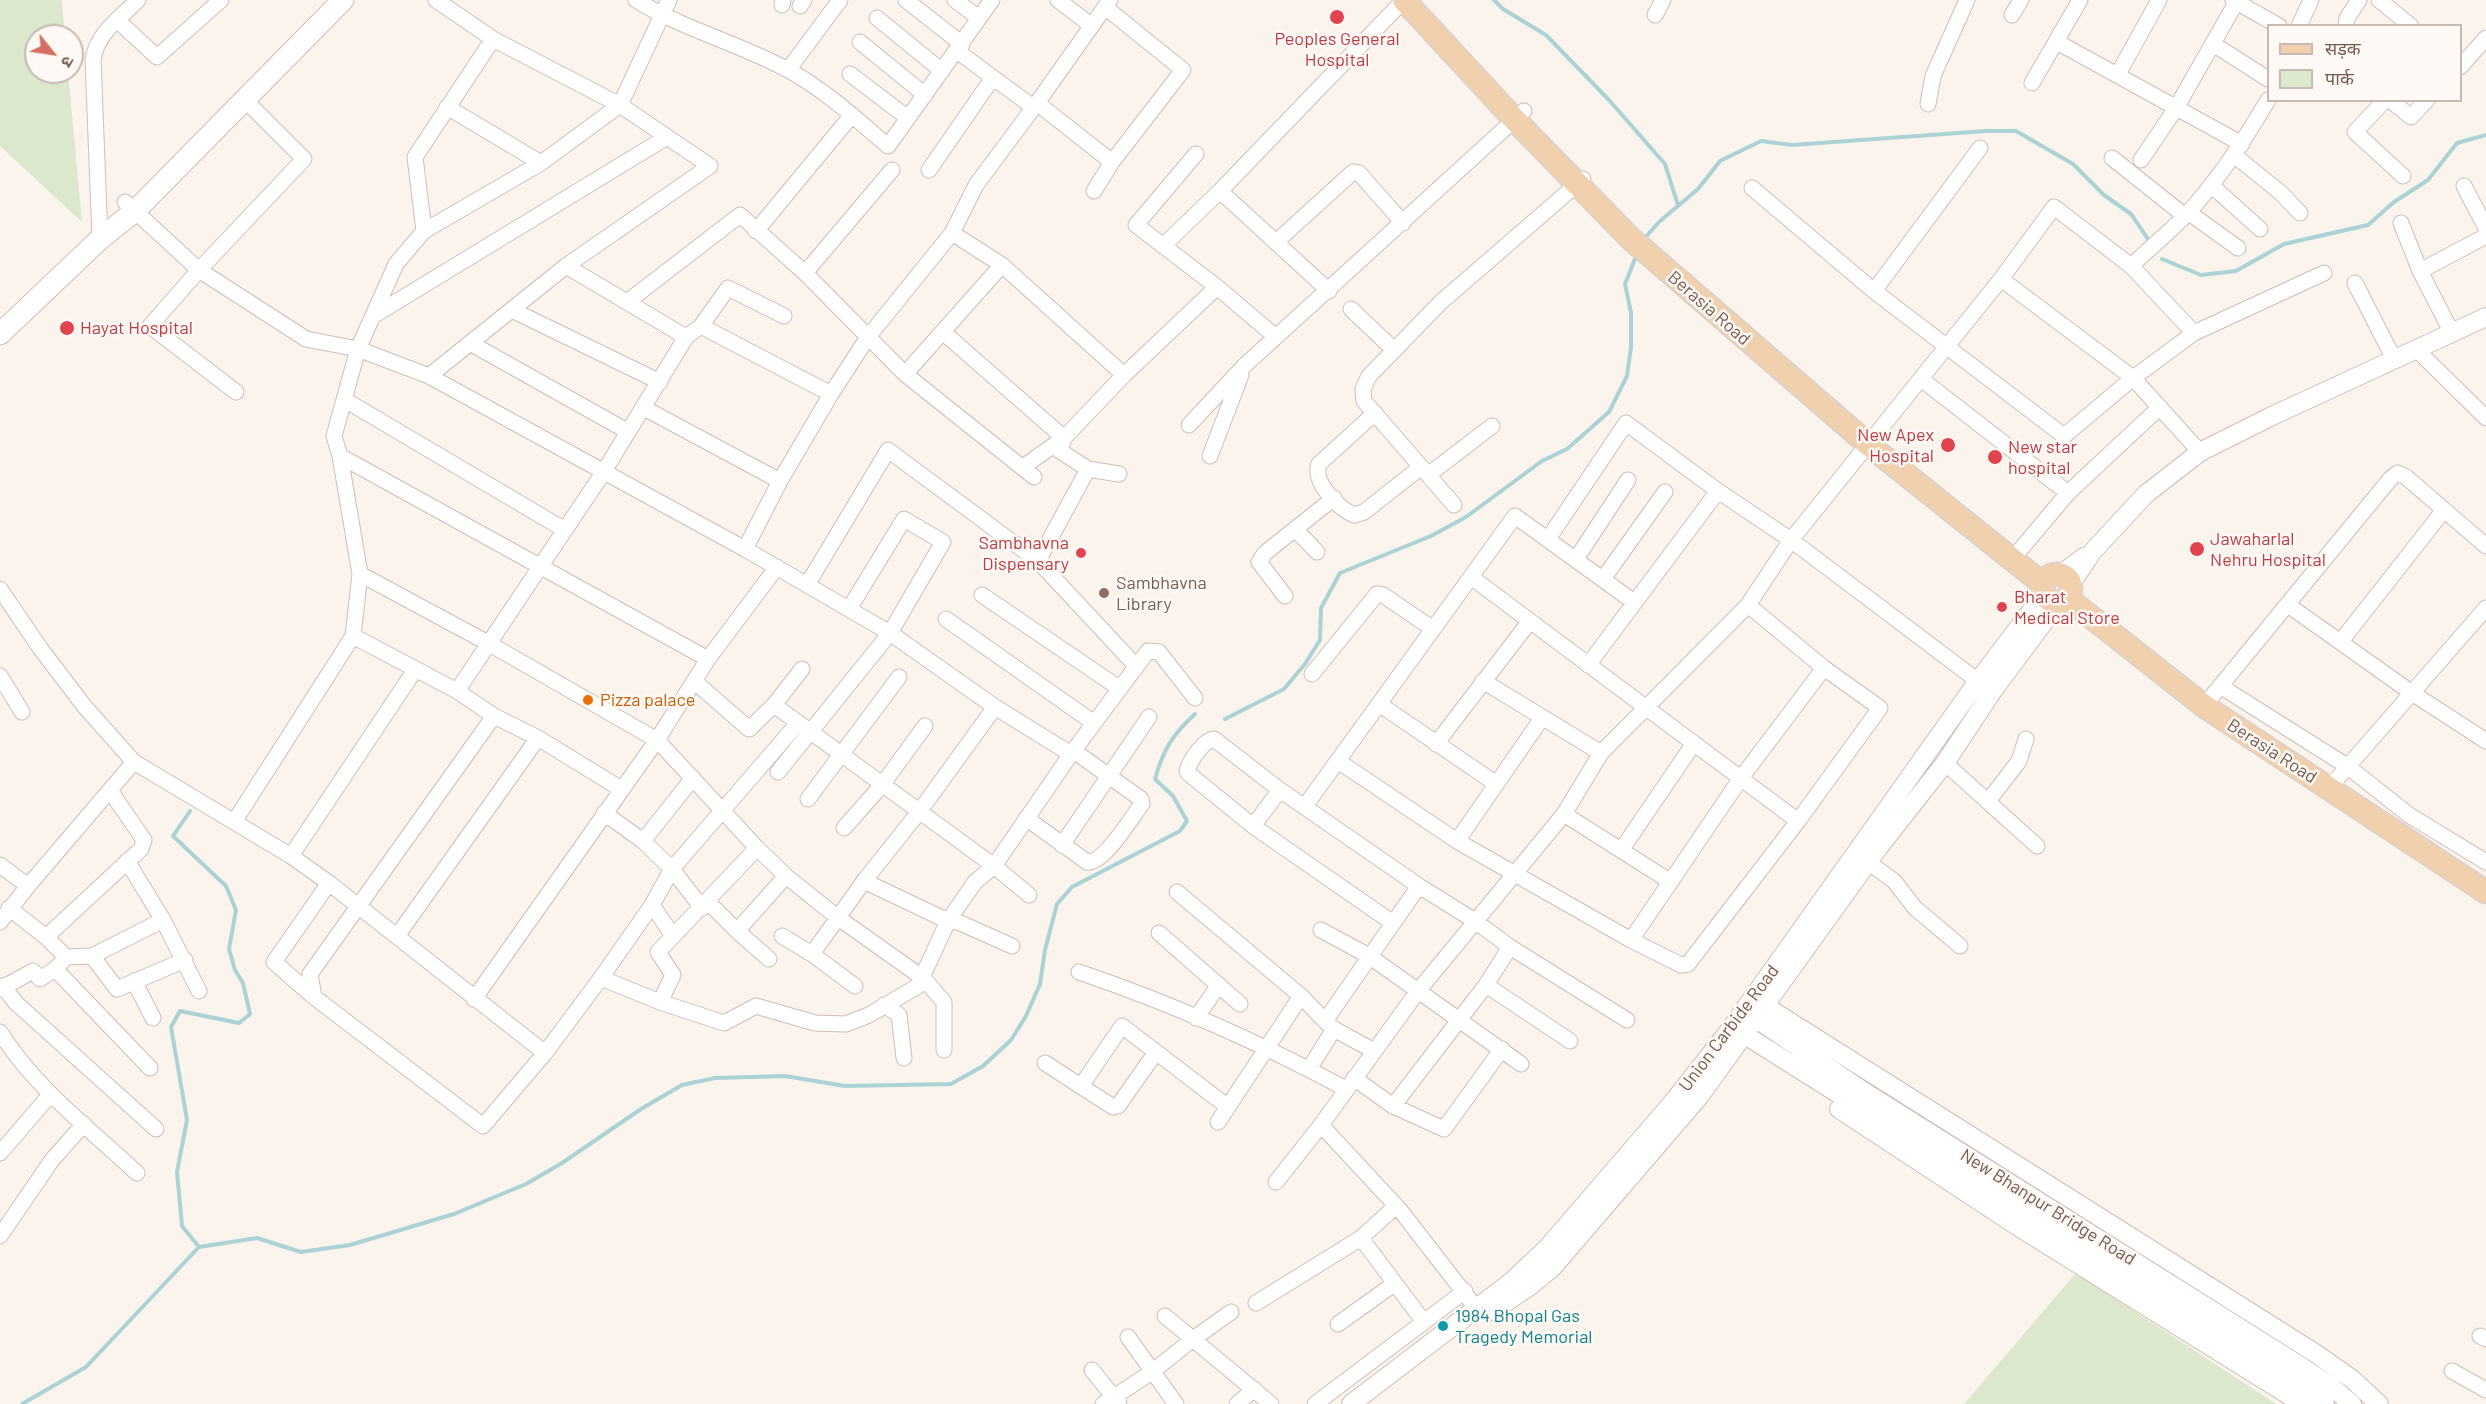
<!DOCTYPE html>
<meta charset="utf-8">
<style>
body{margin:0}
#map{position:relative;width:2486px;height:1404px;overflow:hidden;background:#fbf4ed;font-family:Barlow,"Noto Sans Devanagari",sans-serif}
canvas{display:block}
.legend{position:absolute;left:2267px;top:24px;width:195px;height:78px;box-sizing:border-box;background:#fef9f4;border:2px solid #c7b9b3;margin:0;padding:8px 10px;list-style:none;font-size:18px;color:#745a52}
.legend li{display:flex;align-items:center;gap:12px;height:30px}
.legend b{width:30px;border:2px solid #c7b9b3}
.north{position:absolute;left:24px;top:24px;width:60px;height:60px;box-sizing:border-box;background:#fef9f4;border:2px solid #c7b9b3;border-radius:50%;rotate:120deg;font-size:16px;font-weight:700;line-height:24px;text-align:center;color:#745a52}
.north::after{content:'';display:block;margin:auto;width:21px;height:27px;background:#d56e62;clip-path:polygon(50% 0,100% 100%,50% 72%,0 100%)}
</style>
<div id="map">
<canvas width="2486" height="1404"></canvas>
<ul class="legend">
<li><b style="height:8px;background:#f1d0ae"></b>सड़क</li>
<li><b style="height:16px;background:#dbe8cd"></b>पार्क</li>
</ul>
<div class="north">उ</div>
</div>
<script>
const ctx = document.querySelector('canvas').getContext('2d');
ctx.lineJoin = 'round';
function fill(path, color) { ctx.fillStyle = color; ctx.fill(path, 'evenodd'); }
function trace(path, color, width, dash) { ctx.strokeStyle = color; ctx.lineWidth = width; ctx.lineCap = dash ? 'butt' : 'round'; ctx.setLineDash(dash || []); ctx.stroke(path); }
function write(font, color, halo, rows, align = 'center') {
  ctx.font = font + ' Barlow,sans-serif'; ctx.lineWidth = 5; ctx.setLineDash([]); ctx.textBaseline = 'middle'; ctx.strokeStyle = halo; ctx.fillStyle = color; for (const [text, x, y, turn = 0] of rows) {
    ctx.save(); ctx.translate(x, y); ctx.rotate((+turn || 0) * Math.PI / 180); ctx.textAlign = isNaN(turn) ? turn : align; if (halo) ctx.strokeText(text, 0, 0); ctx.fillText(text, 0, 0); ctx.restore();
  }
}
fill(new Path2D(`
 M 0,0 L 62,0 L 65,36 L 36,36 L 36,72 L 68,72 L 82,222 L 0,146 Z
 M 2076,1273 L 2276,1404 L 1964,1404 Z`), '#dbe8cd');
trace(new Path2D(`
 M 1494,0 L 1503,9 L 1546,35 L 1609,100 L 1665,164 L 1678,205
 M 1644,239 L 1659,222 L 1698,189 L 1720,161 L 1761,141 L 1792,145 L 1986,131 L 2016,131 L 2073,164 L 2104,195 L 2131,214 L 2148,239
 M 2162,259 L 2201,275 L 2236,271 L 2284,244 L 2368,225 L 2394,202 L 2428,180 L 2457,143 L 2486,135
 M 1225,719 L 1284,689 L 1305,664 L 1320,640 L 1321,608 L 1340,573 L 1431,536 L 1466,517 L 1542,461 L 1567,449 L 1609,412 L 1627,376 L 1631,347 L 1631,313 L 1625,284 L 1637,254
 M 190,811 L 173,836 L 226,886 L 236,910 L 229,949 L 235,970 L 243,983 L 250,1014 L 239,1023 L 180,1011 L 171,1027 L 187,1120 L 177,1172 L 182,1226 L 199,1247
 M 22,1404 L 86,1367 L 199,1247 L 257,1238 L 301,1252 L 350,1245 L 454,1214 L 526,1184 L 562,1163 L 641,1109 L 682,1085 L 715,1078 L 785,1076 L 845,1086 L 951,1084 L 983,1066 L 1011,1040 L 1026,1016 L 1040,984 L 1045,950 L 1057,904 L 1072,887 L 1180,831 L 1187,821 L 1173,796 L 1155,779 C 1163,750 1173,734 1195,714`), '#abd2d4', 4);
const minor = new Path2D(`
 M 636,0 C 685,30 741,44 790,71 C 826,91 856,119 888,146 L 992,0
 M 906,0 L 962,44
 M 955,0 L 979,18
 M 1058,0 L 1092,26
 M 2233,0 L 2279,26
 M 2379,0 L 2411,26
 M 782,5 L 783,0
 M 800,6 L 804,0
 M 1655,15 L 1663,0
 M 2012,15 L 2021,0
 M 877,18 L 942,71
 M 117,20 L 157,57 L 221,0
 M 2299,26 L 2311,0
 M 2346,26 L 2347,18 L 2359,0
 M 860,42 L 925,95
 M 2057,42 L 2242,144
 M 2213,44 L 2268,79
 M 957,51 L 1033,107
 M 2460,67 L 2486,38
 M 788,70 L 840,0
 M 850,74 L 908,118
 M 2118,74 L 2159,0
 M 2032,83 L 2080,0
 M 2385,100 L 2355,132 L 2403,176
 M 2390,100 L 2411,117 L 2427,100
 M 1037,103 L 1110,0
 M 1928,104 L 1933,76 L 1967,0
 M 447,107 L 541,163
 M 1196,154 L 1136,225 L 1217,287 L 1276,337
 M 2234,155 L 2281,193 L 2300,213
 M 2112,158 L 2185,216
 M 2141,160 L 2176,108 L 2237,1
 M 929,170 L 992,79
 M 2211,185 L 2260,229
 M 2464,186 L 2486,228
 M 1752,188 L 1874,291 L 2064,436 L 2133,378 L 2194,333 L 2324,273
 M 1094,191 L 1112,162 L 1183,70 L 1105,7
 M 1220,191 L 1329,291
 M 125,202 L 199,270 L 306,339 L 358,349 L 429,376 L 745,549 L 890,633 L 995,707 L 1071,754
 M 2188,212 L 2238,248
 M 2401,223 L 2420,271 L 2452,333
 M 424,231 L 415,157 L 493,39
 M 756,231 L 852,115
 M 952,233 L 1002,265 L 1124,375
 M 100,239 L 93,59 C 98,32 119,19 138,0
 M 1276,242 L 1353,172 L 1359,173 L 1403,223
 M 1163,246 L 1220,191 L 1404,0
 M 566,266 L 686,337
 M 2131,266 C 2149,249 2168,233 2185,216 C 2218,181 2244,141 2268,100
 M 2420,271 L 2486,236
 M 805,273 L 892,170
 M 2001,279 L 2133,378 L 2200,452
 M 2355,283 L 2394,359
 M 1874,291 L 1980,148
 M 627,302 L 740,215 L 805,273 L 905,374 L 1034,477
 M 1351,309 L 1394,350
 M 512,310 L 660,382
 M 373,316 L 667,137
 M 701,326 L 831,394
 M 944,333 L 1064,438 L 1060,451 L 1088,469 L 1119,474
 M 470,343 L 627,431
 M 2417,350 L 2486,418
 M 905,374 L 1002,265
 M 429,376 L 566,266 L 710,166 L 620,105 L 493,39 L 436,0
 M 1921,379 L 2068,493
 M 236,392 L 150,326 L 199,270 L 304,159 L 244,99
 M 345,400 L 565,530
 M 644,408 L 780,481
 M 1375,413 L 1319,464 C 1312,482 1338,508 1354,515 L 1364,512 L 1421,467
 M 1189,425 L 1244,366 L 1524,111
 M 340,456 L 708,659
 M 1210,456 L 1241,375
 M 1023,467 L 1064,438 L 1124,375 L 1217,287
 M 1428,475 L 1492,426
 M 1454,505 L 1364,401 L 1363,389 L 1369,376 L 1441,302 L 1583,179
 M 1295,529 L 1317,552
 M 1548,539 L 1626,423 L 1718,491
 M 745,549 L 780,481 L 831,394 L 868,337 L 952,233 L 976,185 L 1037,103 L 1112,162
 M 2020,550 L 2068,493 L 2160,407
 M 1576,559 L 1628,480
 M 1038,561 L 1088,469
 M 360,574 L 488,643 L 657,740 L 757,848 L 786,876 L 837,917 L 923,978 L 944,1002 L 944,1050
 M 1471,577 L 1798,821
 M 1603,579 L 1665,492
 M 807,585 L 888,450 L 1038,561 L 1136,666
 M 0,589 L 40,648 L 85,707 L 134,762 L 291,856 L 329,883 L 545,1053
 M 982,595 L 1119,688
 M 1285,596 L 1259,562 L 1265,553 L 1334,498
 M 2288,605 L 2412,693 L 2486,741
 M 946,619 L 1094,723
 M 353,636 L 457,691 L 494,716 L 538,738 L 621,789
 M 2341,641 L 2444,510
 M 1588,665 L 1718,491 L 1791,540 L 1978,681
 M 1312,674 L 1377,594 L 1383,595 L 1433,629
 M 0,676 L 22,712
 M 694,681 L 749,729 L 774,705 L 802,669
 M 1483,681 L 1601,753
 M 2220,686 L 2347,766 L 2409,815 L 2486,862
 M 457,691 L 603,473 L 686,337 L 701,326 L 728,288 L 784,316
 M 1379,704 L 1495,783
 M 774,705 L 994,866 L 1029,895
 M 2204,706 L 2391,478 L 2398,473 L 2406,477 L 2486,546
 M 1436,744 L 1530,621
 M 1338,761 L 1457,841 L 1631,940 L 1681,965 L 1688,964 L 1798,821 L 1880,708 L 1824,668 L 1748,605
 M 1945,763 L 2037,846
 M 778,772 L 890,633 L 943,542 L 904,519 L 849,609
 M 2329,788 L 2486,608
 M 808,799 L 899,677
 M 1989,800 L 2019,761 L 2026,739
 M 1305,806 L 1515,516 L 1634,602
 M 604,813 L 643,841 L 672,869 L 702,908
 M 1564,814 L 1671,882
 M 1026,818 L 1087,862 C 1104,864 1131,818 1142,804 L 1141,799 L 1074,751
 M 234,822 L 353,636 L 360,574 L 340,456 L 334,436 L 358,349 L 396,264 L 424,231 L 541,163 L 620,105 L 669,0
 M 1253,826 L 1280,790
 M 844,828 L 882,785 L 925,726
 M 643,841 L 693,778
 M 1457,841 L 1542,718
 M 1062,845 L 1149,717
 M 1622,849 L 1694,743
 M 291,856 L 415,670
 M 127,861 L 163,920 L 199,991
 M 1868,862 L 1894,881 L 1915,908 L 1960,946
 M 0,865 L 28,886
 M 864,881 L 948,921 L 958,922 L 1012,946
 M 329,883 L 274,962 L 314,997 L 483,1126 L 545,1053 L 601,978 L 652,905 L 672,869 L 798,723
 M 1177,892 L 1301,996 L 1218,1122
 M 707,901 L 737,931 L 769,959
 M 652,905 L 673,936
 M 9,908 L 46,937 L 66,957 L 92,956 L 163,920
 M 0,922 L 28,886 L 134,762
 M 1393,923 L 1253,826 L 1189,774 L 1187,771 C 1190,760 1204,740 1214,739 L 1280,790 L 1419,886 L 1475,921 L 1510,947 L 1627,1020
 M 1321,930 L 1369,956 L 1521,1064
 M 737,931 L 786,876
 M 1159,933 L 1240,1004
 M 397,936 L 538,738
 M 782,936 L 812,954 L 855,986
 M 46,937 L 141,849 L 144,840 L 111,792
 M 1631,940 L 1741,778 L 1824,668
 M 812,954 L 864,881 L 919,812 L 995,707
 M 92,956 L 117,989 L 185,960
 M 55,969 L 150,1068
 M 1079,972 C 1170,1003 1261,1043 1346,1089
 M 601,978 L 660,1002 L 724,1023 L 756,1006 L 815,1023 L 846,1024 L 869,1015 L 918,986 L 948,921 L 975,882 L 994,866 L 1071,754 L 1148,651 L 1159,652 L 1195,698
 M 134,981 L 153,1018
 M 1486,985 L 1570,1041
 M 3,986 L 16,1003 L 156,1129
 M 0,989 L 33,971 L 40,979 L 55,969 L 62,962
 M 1301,996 L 1325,1021
 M 314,997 L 310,974 L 494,716
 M 474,999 L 657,740 L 708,659 L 777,567
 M 660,1002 L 673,975 L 658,952 L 757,848
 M 884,1005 L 899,1015 L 904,1058
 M 1196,1018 L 1219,985
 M 1334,1029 L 1374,1051
 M 0,1032 C 35,1088 89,1128 137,1173
 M 1045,1063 L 1113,1107 L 1118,1106 L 1156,1052
 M 1309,1069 L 1334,1029 L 1325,1021 L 1419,886
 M 1354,1078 L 1393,1106 L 1444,1129 L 1502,1049
 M 1081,1086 L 1122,1026 L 1228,1107
 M 1393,1106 L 1486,985 L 1510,947
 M 1321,1125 L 1400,1210 L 1476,1308
 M 0,1153 L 50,1095
 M 1276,1182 L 1321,1125 L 1418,991 L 1564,814 L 1601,753 L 1748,605 L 1791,540 L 2001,279 L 2054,207 L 2131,266 L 2194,333
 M 0,1236 L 52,1160 L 84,1124
 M 1361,1238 L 1424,1322
 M 1256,1303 L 1361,1238 L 1396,1206
 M 1165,1316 L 1271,1404
 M 1338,1324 L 1394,1284
 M 2480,1336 L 2486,1339
 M 1128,1337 L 1176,1404
 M 1092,1370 L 1119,1404
 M 2452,1371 L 2486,1390
 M 1103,1404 L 1152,1372 L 1193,1339 L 1231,1312
 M 1237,1404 L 1254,1389
 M 1315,1404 L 1465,1291`);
const tertiary = new Path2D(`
 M 2060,575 L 2084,557
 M 2070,585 L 2093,551 L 2146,494 L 2200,452 L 2272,416 L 2486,317
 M 1757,1001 L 2318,1355 L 2352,1379 L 2379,1404
 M 1748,1013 L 1860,1089 L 2299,1365 L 2331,1386 L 2352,1404
 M 1734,1028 L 2303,1387 L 2325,1404
 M 1839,1109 L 2014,1224 L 2303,1404
 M 1493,1311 L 1530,1286 L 1553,1267 L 1699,1097 L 1879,847 L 1945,763 L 1994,689 L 2059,602
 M 1351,1404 L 1511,1282 L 1548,1247 L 1673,1102 L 1732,1027 L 1978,681 L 2044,594`);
const secondary = new Path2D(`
 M 0,334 L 100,239 L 135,211 L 343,0`);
const primary = new Path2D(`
 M 1404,0 L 1514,119 L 1630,238 L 1869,445 L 2043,584
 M2043 588a14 14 0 1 1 28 0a14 14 0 1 1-28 0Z
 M 2067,598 L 2204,706 L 2486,892`);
trace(minor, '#cebeb6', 17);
trace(tertiary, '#cebeb6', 20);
trace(secondary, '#d1bdb4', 23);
trace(primary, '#d8d1cf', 25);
trace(minor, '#fff', 15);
trace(tertiary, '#fff', 18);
trace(secondary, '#fff', 21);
trace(primary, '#f1d0ae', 22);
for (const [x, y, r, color] of [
 [1337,17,8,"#e0444e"],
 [67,328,8,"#e0444e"],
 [1948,445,8,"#e0444e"],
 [1995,457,8,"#e0444e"],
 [2197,549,8,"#e0444e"],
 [1081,553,6,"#e0444e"],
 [1104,593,6,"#8d6e63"],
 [2002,607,6,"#e0444e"],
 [588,700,6,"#e8710a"],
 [1443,1326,6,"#0f9aa8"]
]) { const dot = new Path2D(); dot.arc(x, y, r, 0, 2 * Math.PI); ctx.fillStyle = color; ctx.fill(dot); trace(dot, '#fef9f4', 2); }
write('18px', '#be3a42', '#fef9f4', [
 ["Peoples General",1337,39,"center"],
 ["Hospital",1337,60,"center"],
 ["Hayat Hospital",80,328],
 ["New Apex",1934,435,"right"],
 ["Hospital",1934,456,"right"],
 ["New star",2008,447],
 ["hospital",2008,468],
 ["Jawaharlal",2210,539],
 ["Nehru Hospital",2210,560],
 ["Sambhavna",1069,543,"right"],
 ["Dispensary",1069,564,"right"],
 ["Bharat",2014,597],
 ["Medical Store",2014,618]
], 'left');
write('18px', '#745a52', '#fef9f4', [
 ["Berasia Road",1709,308,41],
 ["Berasia Road",2272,751,33],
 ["Union Carbide Road",1729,1028,-53],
 ["New Bhanpur Bridge Road",2048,1207,32]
]);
write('18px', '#785e54', '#fef9f4', [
 ["Sambhavna",1116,583],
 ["Library",1116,604]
], 'left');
write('18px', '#c56008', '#fef9f4', [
 ["Pizza palace",600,700]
], 'left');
write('18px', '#0d838f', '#fef9f4', [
 ["1984 Bhopal Gas",1455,1316],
 ["Tragedy Memorial",1455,1337]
], 'left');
</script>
